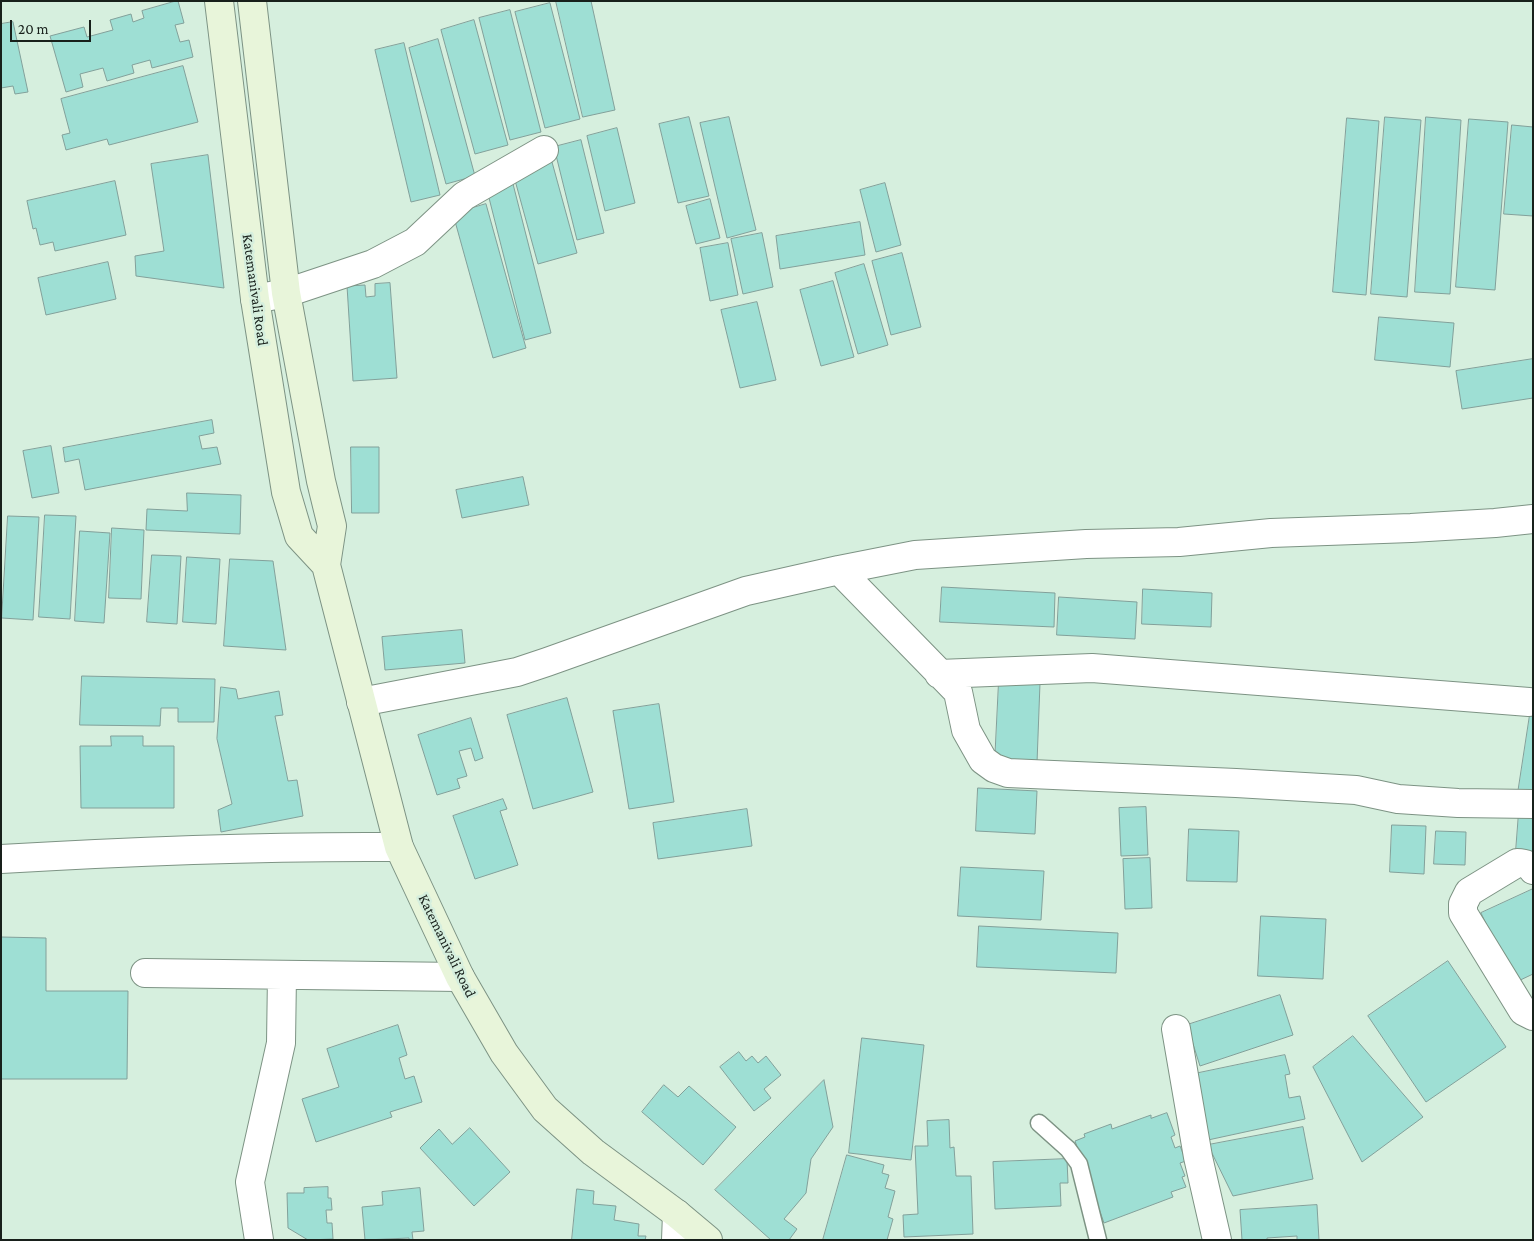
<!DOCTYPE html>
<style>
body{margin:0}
#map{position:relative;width:1534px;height:1241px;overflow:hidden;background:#d6efde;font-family:"Crimson Pro",serif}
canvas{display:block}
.frame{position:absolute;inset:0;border:2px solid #18201b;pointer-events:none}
.scale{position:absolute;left:10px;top:20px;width:81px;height:22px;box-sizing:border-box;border:2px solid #18201b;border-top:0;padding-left:6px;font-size:15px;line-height:18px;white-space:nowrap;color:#18201b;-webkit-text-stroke:4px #d6efde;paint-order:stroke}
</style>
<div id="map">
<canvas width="1534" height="1241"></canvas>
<div class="frame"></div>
<div class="scale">20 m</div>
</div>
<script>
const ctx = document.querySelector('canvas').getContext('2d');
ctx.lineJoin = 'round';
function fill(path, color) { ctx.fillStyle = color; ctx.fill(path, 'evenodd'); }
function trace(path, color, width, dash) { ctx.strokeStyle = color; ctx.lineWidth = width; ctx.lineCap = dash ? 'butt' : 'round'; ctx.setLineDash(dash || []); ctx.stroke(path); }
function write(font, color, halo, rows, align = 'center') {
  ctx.font = font + ' "Crimson Pro",serif'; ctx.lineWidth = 5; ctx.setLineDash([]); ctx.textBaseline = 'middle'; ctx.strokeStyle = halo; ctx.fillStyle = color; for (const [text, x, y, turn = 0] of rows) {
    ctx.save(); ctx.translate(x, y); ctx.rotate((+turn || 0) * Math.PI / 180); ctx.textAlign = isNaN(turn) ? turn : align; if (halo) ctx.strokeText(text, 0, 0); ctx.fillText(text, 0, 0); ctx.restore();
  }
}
const building = new Path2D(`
 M 176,1 L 178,1 L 184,23 L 175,25 L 180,42 L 189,40 L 193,57 L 152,68 L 150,60 L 132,65 L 134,73 L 107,81 L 103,68 L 80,74 L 83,87 L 66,92 L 50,36 L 84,27 L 87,37 L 113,30 L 110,20 L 131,14 L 133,22 L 144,18 L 142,11 Z
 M 556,1 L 591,1 L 615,110 L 583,117 Z
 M 550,3 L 580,119 L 545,128 L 515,12 Z
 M 510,10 L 541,132 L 510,140 L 479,18 Z
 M 474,20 L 508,145 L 475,154 L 441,30 Z
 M 13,22 L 28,92 L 15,94 L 13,86 L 1,88 L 1,24 Z
 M 438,39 L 475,176 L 446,184 L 409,48 Z
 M 404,43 L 440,195 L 411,202 L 375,50 Z
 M 183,66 L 198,122 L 109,145 L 107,139 L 66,150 L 62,135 L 70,133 L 61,99 Z
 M 689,117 L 709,196 L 678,203 L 659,124 Z
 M 729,117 L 756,230 L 727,238 L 700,123 Z
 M 1385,117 L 1421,120 L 1407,297 L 1371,294 Z
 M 1426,117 L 1461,120 L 1450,294 L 1415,292 Z
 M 1347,118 L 1379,121 L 1366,295 L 1333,292 Z
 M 1469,119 L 1508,122 L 1495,290 L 1456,287 Z
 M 1512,125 L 1533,127 L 1533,216 L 1504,214 Z
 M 617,128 L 635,203 L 605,211 L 587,136 Z
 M 581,140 L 604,233 L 577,240 L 554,147 Z
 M 208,155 L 224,288 L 136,276 L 135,256 L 164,251 L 151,164 Z
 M 552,162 L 577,253 L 538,264 L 513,173 Z
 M 512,180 L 551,333 L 525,340 L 486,186 Z
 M 115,181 L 126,235 L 55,251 L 53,242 L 40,245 L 36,228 L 33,229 L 27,201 Z
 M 885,183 L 901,245 L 876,252 L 860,190 Z
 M 710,199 L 720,238 L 696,244 L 686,206 Z
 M 486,204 L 526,348 L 493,358 L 453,214 Z
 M 860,222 L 865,255 L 780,269 L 776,236 Z
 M 762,233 L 773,287 L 743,294 L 731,239 Z
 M 728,243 L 738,295 L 710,301 L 700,248 Z
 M 902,253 L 921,327 L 891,335 L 872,261 Z
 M 108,262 L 116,299 L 46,315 L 38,278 Z
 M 864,264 L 888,345 L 858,354 L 835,273 Z
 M 833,281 L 854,357 L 821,366 L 800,290 Z
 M 390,283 L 397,378 L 353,381 L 347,286 L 365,285 L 366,297 L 375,296 L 375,284 Z
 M 757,302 L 776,380 L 740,388 L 721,310 Z
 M 1379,317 L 1454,323 L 1450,367 L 1375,360 Z
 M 1533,359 L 1533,398 L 1462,409 L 1456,371 Z
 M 212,420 L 214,433 L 199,436 L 202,449 L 217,447 L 221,464 L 85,490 L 79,459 L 65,462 L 63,448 Z
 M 51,446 L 59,493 L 32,498 L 23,451 Z
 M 351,447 L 379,447 L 379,513 L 352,513 Z
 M 523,477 L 529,505 L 462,518 L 456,490 Z
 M 187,493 L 241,495 L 240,534 L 146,530 L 147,509 L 187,511 Z
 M 45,515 L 76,516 L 70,619 L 39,617 Z
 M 8,516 L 39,517 L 33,620 L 2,618 Z
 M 112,528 L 144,530 L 141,599 L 109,598 Z
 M 80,531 L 110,533 L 104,623 L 75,621 Z
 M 152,555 L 181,556 L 177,624 L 147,622 Z
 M 187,557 L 220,559 L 216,624 L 183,622 Z
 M 230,559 L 273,561 L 286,650 L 224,646 Z
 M 942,587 L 1055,593 L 1054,627 L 940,622 Z
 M 1143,589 L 1212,593 L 1211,627 L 1142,624 Z
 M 1059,597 L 1137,602 L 1135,639 L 1057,635 Z
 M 462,630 L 465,663 L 385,670 L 382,637 Z
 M 82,676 L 215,679 L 214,722 L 178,722 L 178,708 L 161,708 L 160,726 L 80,725 Z
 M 999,681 L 1040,683 L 1037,763 L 995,762 Z
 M 221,687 L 236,689 L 238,699 L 279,691 L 283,715 L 275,716 L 288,781 L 297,780 L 303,816 L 221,832 L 218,810 L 232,804 L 217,739 Z
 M 567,698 L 593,792 L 533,809 L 507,715 Z
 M 1532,701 L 1533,702 L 1533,795 L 1518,793 Z
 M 659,704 L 674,802 L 629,809 L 613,711 Z
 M 471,718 L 483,758 L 475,761 L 471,748 L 459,751 L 467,776 L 457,779 L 460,788 L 437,795 L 418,735 Z
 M 111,736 L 143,736 L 143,746 L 174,746 L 174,808 L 81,808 L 80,746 L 111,746 Z
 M 978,788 L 1037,791 L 1035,834 L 976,831 Z
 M 503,799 L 507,809 L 500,811 L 518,865 L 475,879 L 453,816 Z
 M 1146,807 L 1148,855 L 1121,856 L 1119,808 Z
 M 747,809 L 752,846 L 658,859 L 653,823 Z
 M 1519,812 L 1533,813 L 1533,852 L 1516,851 Z
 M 1392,825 L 1426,826 L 1424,874 L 1390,872 Z
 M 1189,829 L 1239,831 L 1237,882 L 1187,881 Z
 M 1436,831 L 1466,832 L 1465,865 L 1434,864 Z
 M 1150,858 L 1152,908 L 1125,909 L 1123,859 Z
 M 961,867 L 1044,871 L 1041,920 L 958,916 Z
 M 1533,889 L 1533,974 L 1514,983 L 1481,913 Z
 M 1261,916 L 1326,919 L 1323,979 L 1258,976 Z
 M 979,926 L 1118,933 L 1116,973 L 977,967 Z
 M 1,937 L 46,938 L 46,991 L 128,991 L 127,1079 L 1,1079 Z
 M 1448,961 L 1506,1047 L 1426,1102 L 1368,1016 Z
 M 1280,995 L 1293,1035 L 1200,1066 L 1187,1025 Z
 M 398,1025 L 407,1055 L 399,1058 L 405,1079 L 414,1076 L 422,1102 L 390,1112 L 392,1117 L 316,1142 L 302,1099 L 339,1087 L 327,1049 Z
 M 1353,1036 L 1423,1117 L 1362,1162 L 1313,1067 Z
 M 862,1038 L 924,1045 L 911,1160 L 849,1153 Z
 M 739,1052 L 746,1061 L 752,1056 L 758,1063 L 766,1056 L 781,1075 L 764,1089 L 771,1098 L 754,1111 L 720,1067 Z
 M 1285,1055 L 1290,1074 L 1285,1075 L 1289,1098 L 1300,1096 L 1305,1119 L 1208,1140 L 1194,1074 Z
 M 824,1080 L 833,1127 L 811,1159 L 806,1193 L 784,1219 L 797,1229 L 789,1240 L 771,1240 L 715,1190 Z
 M 664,1085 L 678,1097 L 689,1086 L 736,1127 L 703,1165 L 642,1112 Z
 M 1167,1113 L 1175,1135 L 1171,1137 L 1175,1148 L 1180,1146 L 1186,1161 L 1180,1163 L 1185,1176 L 1182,1177 L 1186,1187 L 1171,1192 L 1173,1197 L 1104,1223 L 1075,1141 L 1085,1137 L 1084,1134 L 1111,1124 L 1112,1129 L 1151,1115 L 1151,1118 Z
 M 949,1120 L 950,1148 L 954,1147 L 956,1176 L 971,1176 L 973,1234 L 904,1237 L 903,1215 L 918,1214 L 915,1146 L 928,1146 L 927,1121 Z
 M 1303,1127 L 1313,1179 L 1233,1196 L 1208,1145 Z
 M 470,1128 L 510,1172 L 474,1206 L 420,1148 L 439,1129 L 452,1144 Z
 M 847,1155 L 884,1165 L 882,1173 L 889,1175 L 885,1188 L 895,1191 L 888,1217 L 893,1219 L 887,1240 L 823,1240 Z
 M 1067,1159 L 1068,1183 L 1060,1183 L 1061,1206 L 995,1209 L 993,1162 Z
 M 328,1187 L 328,1198 L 331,1198 L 332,1210 L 326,1210 L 327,1223 L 332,1223 L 333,1239 L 308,1240 L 288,1228 L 287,1193 L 304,1193 L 304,1188 Z
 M 420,1188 L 424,1231 L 412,1232 L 413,1240 L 409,1240 L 409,1238 L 365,1240 L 362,1207 L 383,1205 L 382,1192 Z
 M 577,1189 L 594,1191 L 593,1204 L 616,1206 L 614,1220 L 639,1224 L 638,1236 L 646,1236 L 645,1240 L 572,1240 Z
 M 1317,1205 L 1319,1240 L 1297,1240 L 1297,1236 L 1267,1238 L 1267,1240 L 1242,1240 L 1240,1210 Z`);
fill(building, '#9edfd4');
trace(building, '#82a09a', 1);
const service = new Path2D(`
 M 1039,1123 L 1068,1149 L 1079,1164 L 1098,1240`);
const minor = new Path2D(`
 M 255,299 L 286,293 L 373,264 L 415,242 L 464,196 L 544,150
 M 839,570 L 958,692 L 966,730 L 983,760 L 994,768 L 1008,773 L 1236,783 L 1356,790 L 1398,799 L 1458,803 L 1533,804
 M 939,674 L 1092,668 L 1529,702
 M 361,702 L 486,678 L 517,672 L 547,662 L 746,591 L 839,570 L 915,555 L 1086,544 L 1179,542 L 1271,533 L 1411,528 L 1495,523 L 1533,519
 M 1,859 C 134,851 266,846 399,847
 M 1533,870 C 1529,864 1524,863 1517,863 L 1469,892 L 1463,904 L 1463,913 L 1523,1011 L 1533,1016
 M 145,973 L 460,977
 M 1176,1029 L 1198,1157 L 1217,1240
 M 259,1240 L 250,1182 L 281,1043 L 282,975
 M 676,1240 L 677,1214`);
const secondary = new Path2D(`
 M 219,1 L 255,299 L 286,492 L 299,536 L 326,565
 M 252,1 L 286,293 L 321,481 L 332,526 L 326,565 L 399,847 L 460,977 L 504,1053 L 545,1109 L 593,1152 L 677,1214 L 708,1240`);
trace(service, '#7d9384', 19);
trace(minor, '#7d9384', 30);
trace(secondary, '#7d9384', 30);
trace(service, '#fff', 16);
trace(minor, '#fff', 28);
trace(secondary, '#e8f5da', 28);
write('15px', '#18201b', '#d6efde', [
 ["Katemanivali Road",255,290,82],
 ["Katemanivali Road",447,946,64]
]);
</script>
